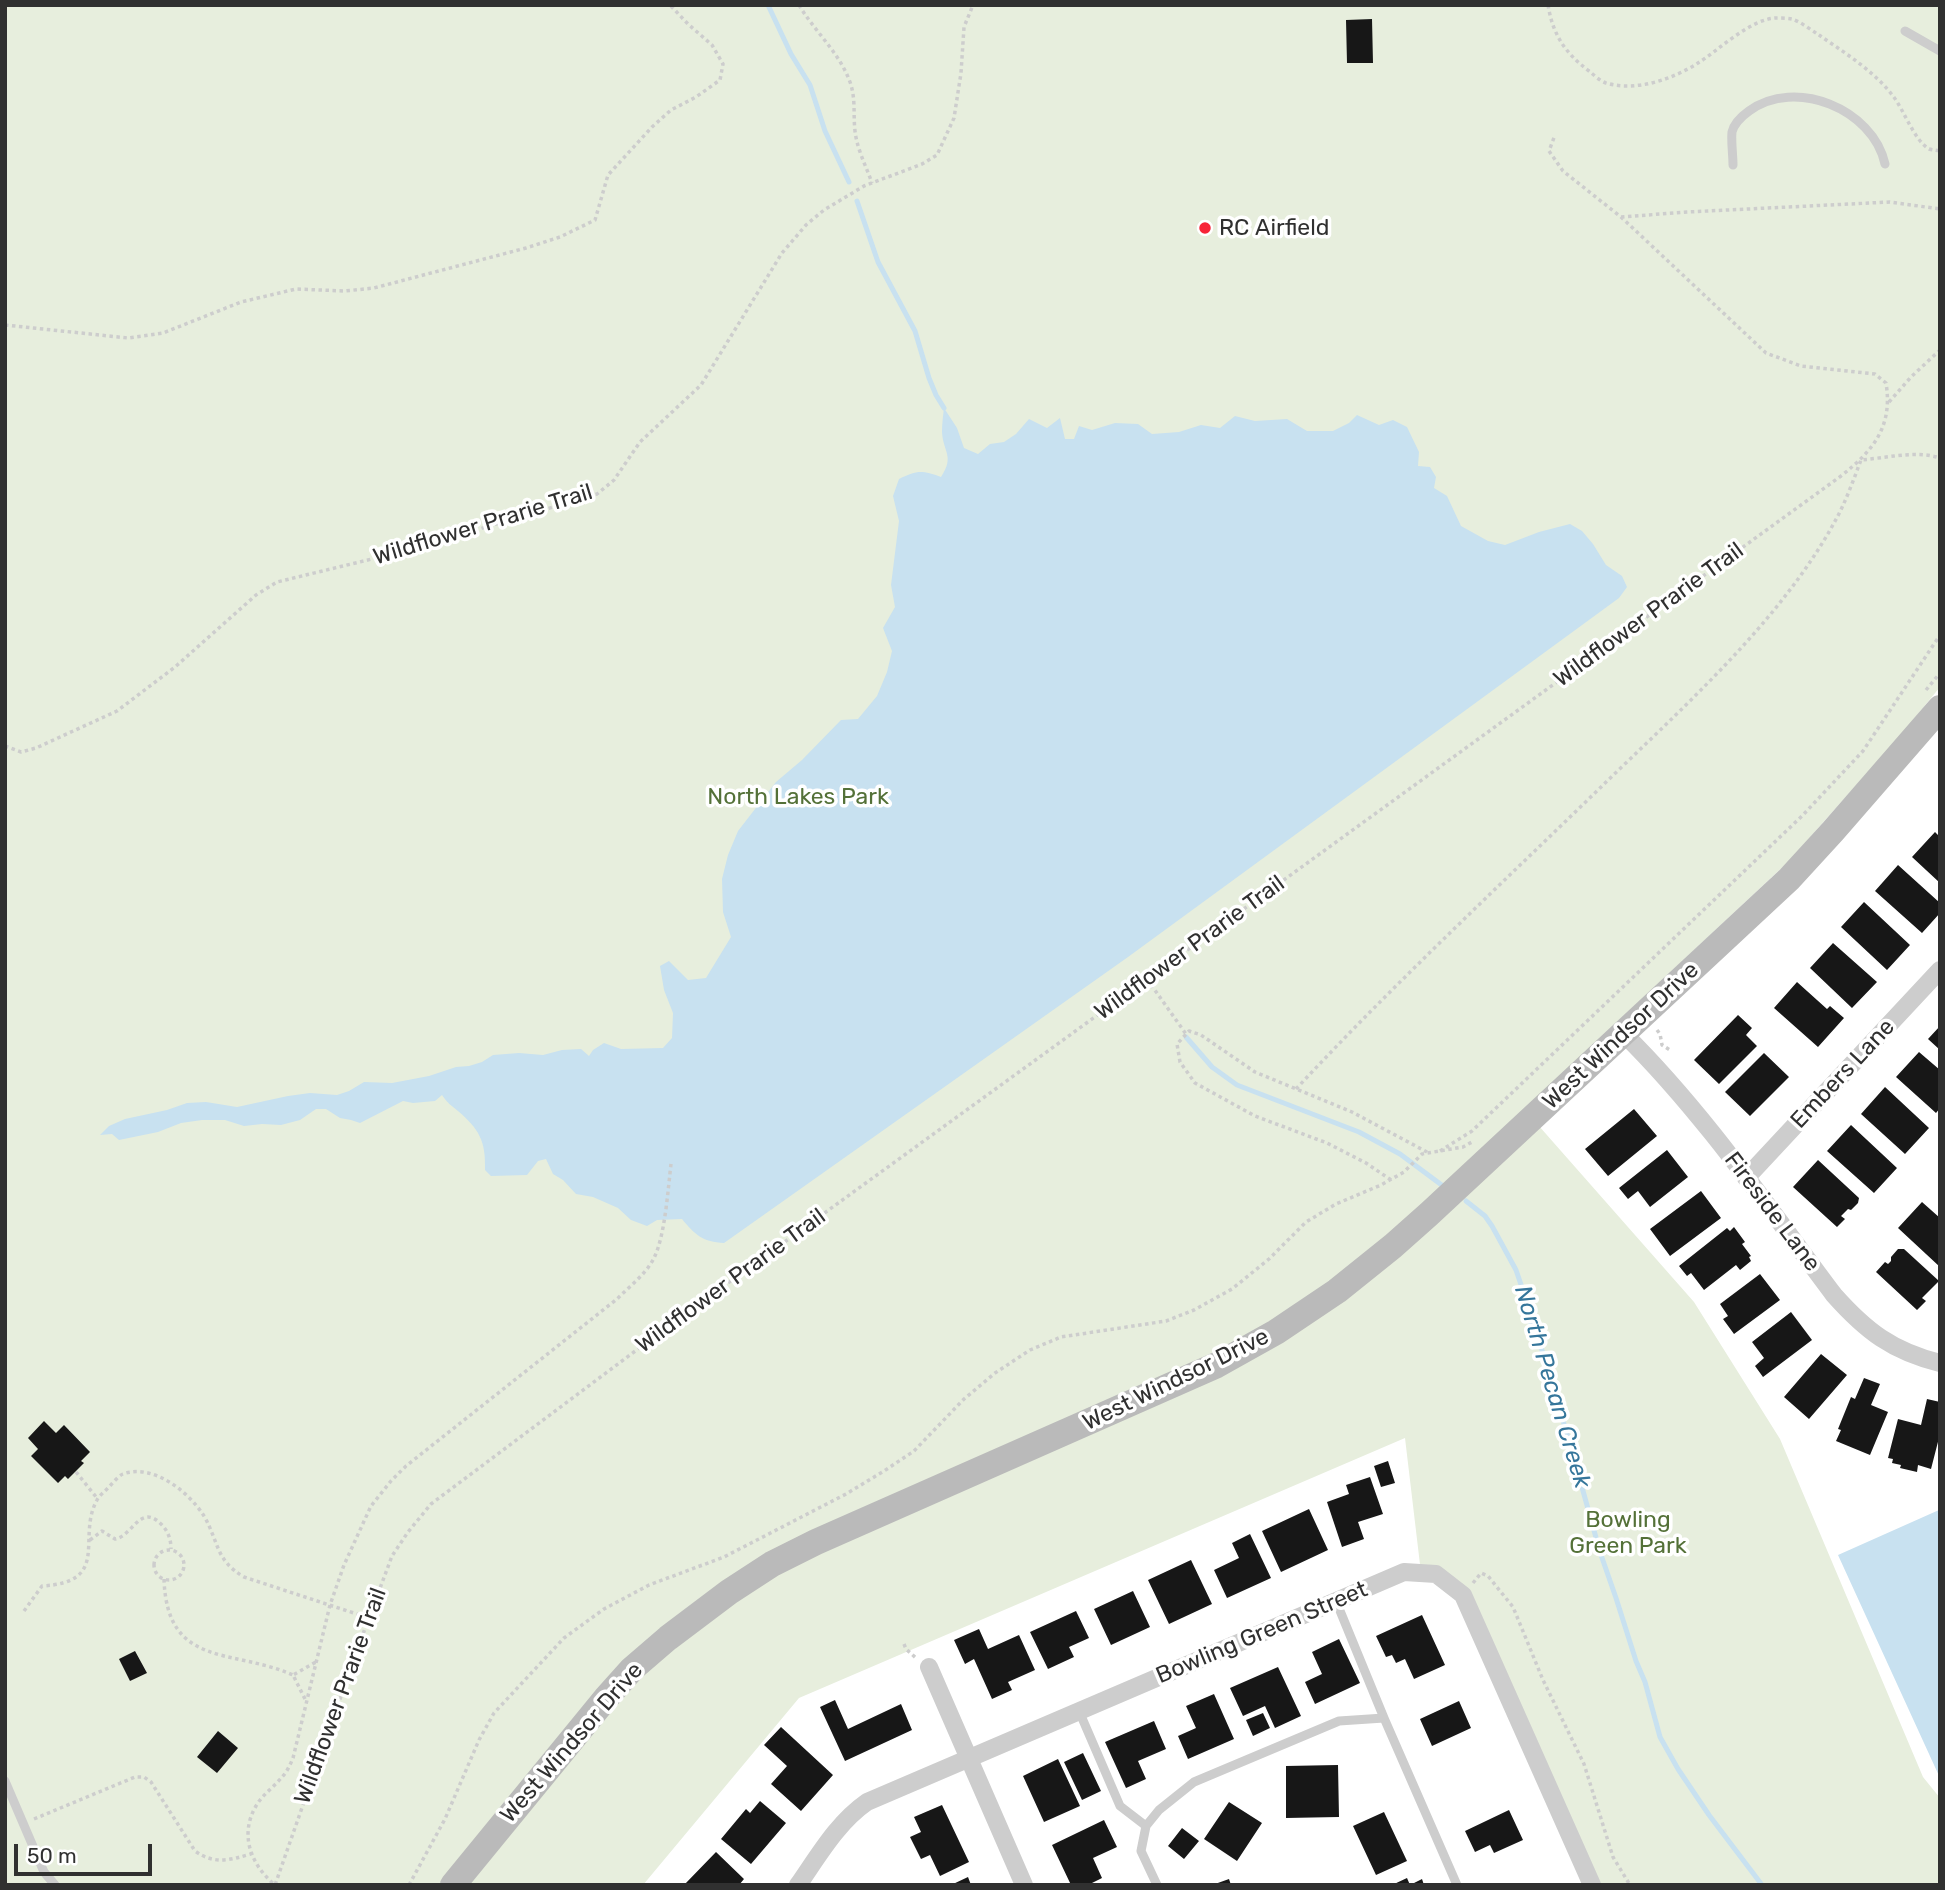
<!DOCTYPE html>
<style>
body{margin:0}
#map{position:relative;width:1945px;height:1890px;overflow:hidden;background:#fff;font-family:Rubik,sans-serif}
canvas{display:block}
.frame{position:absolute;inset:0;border:7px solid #303030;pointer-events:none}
.scale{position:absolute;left:14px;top:1844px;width:138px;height:32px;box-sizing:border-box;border:4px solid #303030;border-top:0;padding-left:9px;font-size:21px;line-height:24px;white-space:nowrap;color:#303030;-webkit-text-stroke:5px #fff;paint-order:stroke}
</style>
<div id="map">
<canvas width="1945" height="1890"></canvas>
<div class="frame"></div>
<div class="scale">50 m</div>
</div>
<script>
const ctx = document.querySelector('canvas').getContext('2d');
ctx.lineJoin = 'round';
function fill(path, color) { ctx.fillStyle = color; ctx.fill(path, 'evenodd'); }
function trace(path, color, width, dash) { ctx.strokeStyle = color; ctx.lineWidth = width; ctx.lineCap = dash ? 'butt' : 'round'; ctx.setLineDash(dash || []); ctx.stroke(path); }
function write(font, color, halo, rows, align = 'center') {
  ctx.font = font + ' Rubik,sans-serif'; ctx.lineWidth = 7; ctx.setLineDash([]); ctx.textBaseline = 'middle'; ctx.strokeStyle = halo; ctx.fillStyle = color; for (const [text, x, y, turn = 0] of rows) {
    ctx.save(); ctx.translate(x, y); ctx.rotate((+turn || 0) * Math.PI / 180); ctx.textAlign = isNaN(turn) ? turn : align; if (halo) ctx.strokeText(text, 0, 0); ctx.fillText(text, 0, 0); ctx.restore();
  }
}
fill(new Path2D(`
 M 5,5 L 1940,5 L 1940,687 L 1905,730 L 1788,862 L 1524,1109 L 1694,1302 L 1780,1439 L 1923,1777 L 1940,1798 L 1940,1885 L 1592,1885 L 1463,1595 L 1421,1573 L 1405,1438 L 799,1698 L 643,1885 L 5,1885 Z`), '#e7eedd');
fill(new Path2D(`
 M 944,408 L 957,428 L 964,448 L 978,454 L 990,444 L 1004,442 L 1016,434 L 1029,419 L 1047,428 L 1060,418 L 1065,439 L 1074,439 L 1079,426 L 1092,430 L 1115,423 L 1138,424 L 1152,434 L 1179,432 L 1201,425 L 1220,428 L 1235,416 L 1255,421 L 1287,419 L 1307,431 L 1333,431 L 1349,423 L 1357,415 L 1379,425 L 1393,420 L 1407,427 L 1419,452 L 1418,466 L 1430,467 L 1436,477 L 1434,488 L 1447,496 L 1461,526 L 1488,541 L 1505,545 L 1539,532 L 1570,524 L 1582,531 L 1593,544 L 1606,565 L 1622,576 L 1627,587 L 1619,598 L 1128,957 L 724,1243 C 703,1242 695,1235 682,1219 L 657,1220 L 647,1226 L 631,1220 L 618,1208 L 593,1197 L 576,1194 L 563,1180 L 553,1174 L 546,1159 L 538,1161 L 527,1175 L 491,1176 L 485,1170 C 486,1141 479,1129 458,1111 C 450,1104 449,1105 442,1095 L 435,1101 L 413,1103 L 403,1101 L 360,1123 L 351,1120 L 340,1118 L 326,1109 L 316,1109 L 300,1120 L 281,1125 L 262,1124 L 244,1126 L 225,1120 L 202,1120 L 181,1123 L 158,1132 L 119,1140 L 112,1134 L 100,1135 L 109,1126 L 125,1119 L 167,1110 L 187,1103 L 206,1102 L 237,1107 L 288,1096 L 310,1093 L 337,1095 L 349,1091 L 364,1082 L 392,1083 L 429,1076 L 456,1067 L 469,1066 L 482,1062 L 493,1055 L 519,1053 L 543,1055 L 562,1050 L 581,1049 L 589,1056 L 593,1050 L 604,1043 L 621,1049 L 663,1048 L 672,1038 L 673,1013 L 664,990 L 660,966 L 669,961 L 688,980 L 706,978 L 731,937 L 723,912 L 722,879 L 728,855 L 738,831 L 776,782 L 802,760 L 841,720 L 858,719 L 877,696 L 887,672 L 892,651 L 883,628 L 895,607 L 891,585 L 899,521 L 893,496 L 899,479 C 917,470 922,470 941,477 C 955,456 943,452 942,432 C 942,424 943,416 944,408 Z
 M 1939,1510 L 1940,1511 L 1940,1778 L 1838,1555 Z`), '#c8e1f0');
trace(new Path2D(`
 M 768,5 L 791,54 L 810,85 L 825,131 L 849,182
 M 857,201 L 878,262 L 915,331 L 929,378 L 936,395 L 944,408
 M 1186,1037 L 1212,1067 L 1237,1085 L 1359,1132 L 1400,1154 L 1443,1186
 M 1466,1201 L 1485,1216 L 1492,1226 L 1516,1270 L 1528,1305 L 1531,1323 L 1541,1347 L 1570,1444 L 1600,1552 L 1616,1598 L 1636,1661 L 1645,1682 L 1660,1737 L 1678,1769 L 1709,1815 L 1762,1885`), '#c8e1f0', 5);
fill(new Path2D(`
 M 1372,19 L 1373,63 L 1347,63 L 1346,20 Z
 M 1935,832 L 1940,837 L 1940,883 L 1912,857 Z
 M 1898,865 L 1940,903 L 1940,913 L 1922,933 L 1875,891 Z
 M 1864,902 L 1910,945 L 1887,970 L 1841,927 Z
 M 1833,943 L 1877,982 L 1852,1008 L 1810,968 Z
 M 1797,982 L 1827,1009 L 1830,1006 L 1844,1018 L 1818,1047 L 1774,1008 Z
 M 1738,1015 L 1752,1028 L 1746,1035 L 1757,1046 L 1719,1084 L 1694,1060 Z
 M 1940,1026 L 1940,1050 L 1928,1039 Z
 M 1919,1052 L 1940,1070 L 1940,1108 L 1936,1113 L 1896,1077 Z
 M 1764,1053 L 1789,1077 L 1750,1116 L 1725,1092 Z
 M 1885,1087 L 1929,1128 L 1905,1154 L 1861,1114 Z
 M 1634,1109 L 1657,1136 L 1608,1176 L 1585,1149 Z
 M 1851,1125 L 1897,1168 L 1874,1193 L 1827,1151 Z
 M 1667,1150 L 1688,1177 L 1650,1207 L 1638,1191 L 1628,1199 L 1619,1188 Z
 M 1818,1160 L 1859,1198 L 1858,1203 L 1851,1210 L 1848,1209 L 1841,1216 L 1845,1219 L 1837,1227 L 1793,1187 Z
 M 1701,1191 L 1721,1218 L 1670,1256 L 1650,1229 Z
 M 1922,1202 L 1940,1218 L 1940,1267 L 1898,1228 Z
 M 1734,1227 L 1745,1242 L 1742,1244 L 1751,1256 L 1749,1257 L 1751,1261 L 1740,1270 L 1736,1265 L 1704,1290 L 1691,1273 L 1687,1276 L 1679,1266 L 1727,1228 L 1730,1231 Z
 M 1898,1249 L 1904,1249 L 1939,1281 L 1922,1298 L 1926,1301 L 1917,1310 L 1876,1272 L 1885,1262 L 1888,1264 L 1891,1261 L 1891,1257 Z
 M 1760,1274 L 1780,1300 L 1734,1334 L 1723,1319 L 1728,1316 L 1720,1304 Z
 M 1791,1312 L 1812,1340 L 1763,1377 L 1755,1366 L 1764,1358 L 1752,1342 Z
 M 1821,1354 L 1847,1375 L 1809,1419 L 1784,1397 Z
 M 1864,1378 L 1880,1384 L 1871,1405 L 1888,1412 L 1870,1455 L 1836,1441 L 1841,1430 L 1838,1429 L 1851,1397 L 1855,1399 Z
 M 1927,1399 L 1940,1402 L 1940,1434 L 1931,1469 L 1918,1465 L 1917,1472 L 1900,1468 L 1901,1465 L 1892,1463 L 1893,1459 L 1888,1458 L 1898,1419 L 1921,1425 Z
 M 44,1421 L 56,1433 L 64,1425 L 90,1452 L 81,1461 L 84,1463 L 68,1479 L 65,1476 L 58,1483 L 31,1456 L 38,1449 L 28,1438 Z
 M 1388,1461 L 1395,1483 L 1381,1487 L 1374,1466 Z
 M 1370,1477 L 1383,1514 L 1358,1522 L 1364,1539 L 1342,1547 L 1327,1502 L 1349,1494 L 1346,1485 Z
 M 1309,1509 L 1328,1550 L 1281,1572 L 1262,1531 Z
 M 1250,1534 L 1271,1578 L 1227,1598 L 1214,1570 L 1239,1558 L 1232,1543 Z
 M 1191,1560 L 1212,1604 L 1169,1624 L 1148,1580 Z
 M 1133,1591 L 1150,1627 L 1111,1645 L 1094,1609 Z
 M 1076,1611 L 1089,1638 L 1069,1647 L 1074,1657 L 1048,1669 L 1030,1632 Z
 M 1422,1615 L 1445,1665 L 1414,1679 L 1405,1659 L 1396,1663 L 1392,1655 L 1386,1657 L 1376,1636 Z
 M 979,1629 L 988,1649 L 1019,1635 L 1035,1670 L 1008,1682 L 1012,1690 L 992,1699 L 974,1659 L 965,1664 L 954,1640 Z
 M 1339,1639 L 1360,1683 L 1315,1704 L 1305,1682 L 1322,1674 L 1312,1652 Z
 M 135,1651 L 147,1673 L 130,1681 L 119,1659 Z
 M 1278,1667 L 1301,1716 L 1275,1728 L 1265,1706 L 1243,1716 L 1230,1688 Z
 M 1214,1694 L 1234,1739 L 1188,1759 L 1178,1736 L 1196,1728 L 1186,1706 Z
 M 835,1700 L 848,1729 L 901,1704 L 912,1730 L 845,1761 L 820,1707 Z
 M 1459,1701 L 1471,1728 L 1432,1746 L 1420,1719 Z
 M 1263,1713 L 1270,1728 L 1253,1736 L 1246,1720 Z
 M 1154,1721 L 1166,1749 L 1138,1761 L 1146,1779 L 1126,1788 L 1105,1742 Z
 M 781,1727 L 833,1775 L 801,1811 L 771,1784 L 787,1766 L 764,1745 Z
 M 218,1731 L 238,1748 L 217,1773 L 197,1757 Z
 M 1083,1753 L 1101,1791 L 1082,1800 L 1064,1762 Z
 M 1058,1759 L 1080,1806 L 1044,1822 L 1023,1776 Z
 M 1338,1765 L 1339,1817 L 1286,1818 L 1286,1766 Z
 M 760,1801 L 786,1823 L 751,1864 L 721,1839 L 746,1809 L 750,1813 Z
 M 1229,1802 L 1262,1823 L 1237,1861 L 1204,1839 Z
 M 942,1805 L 969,1862 L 940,1876 L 930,1855 L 921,1859 L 910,1837 L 921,1832 L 914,1817 Z
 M 1509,1810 L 1523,1840 L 1494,1853 L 1490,1845 L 1475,1852 L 1465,1831 Z
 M 1384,1812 L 1407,1861 L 1376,1875 L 1353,1826 Z
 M 1104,1820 L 1117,1847 L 1093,1858 L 1102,1878 L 1088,1885 L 1071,1885 L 1052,1845 Z
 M 1182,1828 L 1199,1841 L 1184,1859 L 1168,1846 Z
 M 716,1852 L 744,1879 L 739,1885 L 684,1885 Z
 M 968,1877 L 971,1885 L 951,1885 Z
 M 1407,1878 L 1410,1885 L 1422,1879 L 1424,1885 L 1392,1885 Z
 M 1229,1879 L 1231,1885 L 1215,1885 L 1215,1884 Z`), '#171717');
trace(new Path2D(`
 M 799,5 C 815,32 839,52 850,82 C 856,99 853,114 855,131 C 857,149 866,166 872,183
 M 1548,5 C 1553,35 1565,53 1589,71 C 1594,75 1600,81 1606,83 C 1636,92 1673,79 1698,63 C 1719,50 1750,19 1776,18 C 1780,18 1787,18 1792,19 C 1801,22 1811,30 1819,35 C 1845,53 1874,71 1893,96 C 1904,110 1914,140 1929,149 C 1933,150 1936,150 1940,151
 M 1621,217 L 1687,212 L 1890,202 L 1940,209
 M 5,325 L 128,338 L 163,333 L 241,302 L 296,289 L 345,291 L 374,288 L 526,248 L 560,237 L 595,220 L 608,175 L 652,127 L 671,110 L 696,97 L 720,80 L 723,64 L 712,45 L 688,24 L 670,5
 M 1889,402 L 1911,377 L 1940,350
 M 1926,690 L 1940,673
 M 5,746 L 21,752 L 36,748 L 117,711 L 175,667 L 256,595 L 277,582 L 409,550 L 597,494 L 614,480 L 640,442 L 701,385 L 782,253 L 806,225 L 824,210 L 864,186 L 922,164 L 937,155 L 954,118 L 961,73 L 964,27 L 973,5
 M 1147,979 L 1186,1034
 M 1657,1030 L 1660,1034 L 1662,1045 L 1670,1050
 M 1296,1089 C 1393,985 1498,887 1600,788 C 1681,709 1779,623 1834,523 C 1845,504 1853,481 1861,460 C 1886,458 1916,450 1940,458
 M 1440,1151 L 1472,1131 L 1802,816 L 1863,751 L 1940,635
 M 671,1164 C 668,1189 665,1236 654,1258 C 646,1274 630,1286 617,1299 L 406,1466 L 391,1481 L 371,1506 L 344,1565 L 330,1605 L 293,1758 C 290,1765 287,1772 282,1777 C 274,1787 262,1795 256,1806 C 239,1835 251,1865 275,1885 L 360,1642 L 392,1556 L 408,1532 L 431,1504 L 670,1325 L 1841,476 C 1874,450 1893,426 1886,383 L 1875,374 L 1801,366 L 1766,353 L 1621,217 L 1563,171 L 1549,151 L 1555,135
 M 1391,1180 L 1366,1163 L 1327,1143 L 1255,1116 L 1195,1083 L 1180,1062 L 1177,1044 L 1189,1031 L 1201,1035 L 1255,1072 L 1352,1112 L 1427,1152
 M 76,1472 L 97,1498
 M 90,1540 L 102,1531 L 115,1539 C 133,1536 140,1503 161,1524 C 168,1531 171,1539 171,1549
 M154 1565a15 15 0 1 1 30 0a15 15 0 1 1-30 0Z
 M 164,1579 C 167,1669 232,1648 293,1675
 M 1473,1583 L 1481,1573 L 1488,1576 L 1513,1607 L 1543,1680 L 1584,1764 L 1613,1857 L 1630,1885
 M 24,1611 L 42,1586 C 112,1582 76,1538 97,1500 C 99,1496 104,1492 108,1488 C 112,1484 118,1476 123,1474 C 153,1463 189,1492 204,1516 C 219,1542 215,1560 244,1577 L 369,1618
 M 904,1644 L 906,1649 L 916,1658
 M 305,1699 L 293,1675 L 316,1662
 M 34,1819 L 135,1777 L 144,1777 L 151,1782 L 195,1851 C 215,1865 229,1860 251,1854
 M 409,1885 L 445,1819 L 479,1740 L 494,1713 L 564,1638 L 604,1609 L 649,1585 L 724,1557 L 846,1494 L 884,1471 L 914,1451 L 964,1399 L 995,1373 L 1030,1350 L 1061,1337 L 1166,1321 L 1194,1310 L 1232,1289 L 1269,1259 L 1306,1222 L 1336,1204 L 1381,1185 L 1404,1172 L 1422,1154 L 1463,1147 L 1472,1142`), '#cdcdcd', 3.5, [3.5, 3.5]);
trace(new Path2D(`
 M 1905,31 L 1940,51
 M 1733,165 C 1733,155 1731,142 1732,132 C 1734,124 1742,116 1749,111 C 1795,77 1873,109 1885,164
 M 1336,1601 L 1384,1718
 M 1079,1711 L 1120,1806 L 1146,1826
 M 5,1781 L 44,1872 L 55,1885
 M 1157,1885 L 1141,1851 L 1146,1826 L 1159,1810 L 1194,1782 L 1339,1721 L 1384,1718 L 1457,1885`), '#cdcdcd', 9);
trace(new Path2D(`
 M 1624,1034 C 1703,1112 1767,1206 1834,1295 C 1866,1331 1892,1351 1940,1363
 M 1746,1178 L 1940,970
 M 929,1667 L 1024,1885
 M 798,1885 C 819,1855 837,1823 867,1802 L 1404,1572 L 1436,1574 L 1463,1595 L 1592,1885`), '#cdcdcd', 18);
trace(new Path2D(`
 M 453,1885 L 606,1698 L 632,1669 L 668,1638 L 729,1592 L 772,1564 L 816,1542 L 1217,1365 L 1276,1332 L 1337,1291 L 1393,1246 L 1429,1214 L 1789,879 L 1833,831 L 1940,708`), '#bababa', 26);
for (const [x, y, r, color] of [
 [1205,228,7,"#f72337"]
]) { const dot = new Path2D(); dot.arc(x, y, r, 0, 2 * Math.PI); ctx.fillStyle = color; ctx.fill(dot); trace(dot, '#fff', 2.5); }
write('23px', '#303030', '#fff', [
 ["RC Airfield",1219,228]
], 'left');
write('23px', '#303030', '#fff', [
 ["Wildflower Prarie Trail",483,525,-17],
 ["Wildflower Prarie Trail",1649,615,-36],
 ["Wildflower Prarie Trail",1190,948,-36],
 ["West Windsor Drive",1621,1036,-43],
 ["Embers Lane",1843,1074,-47],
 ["Fireside Lane",1772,1212,53],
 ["Wildflower Prarie Trail",731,1281,-36],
 ["West Windsor Drive",1176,1380,-26],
 ["Bowling Green Street",1262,1633,-23],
 ["Wildflower Prarie Trail",341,1696,-70],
 ["West Windsor Drive",572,1743,-49]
]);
write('23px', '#547138', '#fff', [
 ["North Lakes Park",798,797],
 ["Bowling",1628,1520],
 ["Green Park",1628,1546]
]);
write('italic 24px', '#35769b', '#fff', [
 ["North Pecan Creek",1552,1387,73]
]);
</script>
